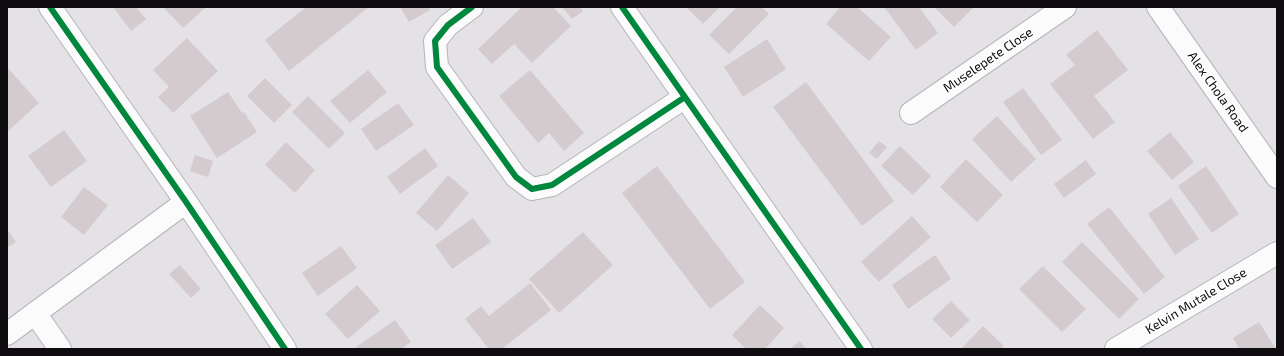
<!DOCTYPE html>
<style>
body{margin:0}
#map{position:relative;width:1284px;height:356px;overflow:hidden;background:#e4e2e6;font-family:"Exo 2",sans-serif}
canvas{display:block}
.frame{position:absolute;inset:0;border:8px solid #0e0c0e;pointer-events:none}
</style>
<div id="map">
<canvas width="1284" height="356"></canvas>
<div class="frame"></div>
</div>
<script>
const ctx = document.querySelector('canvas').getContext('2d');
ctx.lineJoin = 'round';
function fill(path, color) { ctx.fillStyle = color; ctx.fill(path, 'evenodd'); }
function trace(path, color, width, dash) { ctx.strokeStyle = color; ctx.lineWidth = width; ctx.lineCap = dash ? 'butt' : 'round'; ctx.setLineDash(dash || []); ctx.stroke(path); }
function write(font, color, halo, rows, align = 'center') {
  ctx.font = font + ' "Exo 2",sans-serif'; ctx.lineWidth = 3; ctx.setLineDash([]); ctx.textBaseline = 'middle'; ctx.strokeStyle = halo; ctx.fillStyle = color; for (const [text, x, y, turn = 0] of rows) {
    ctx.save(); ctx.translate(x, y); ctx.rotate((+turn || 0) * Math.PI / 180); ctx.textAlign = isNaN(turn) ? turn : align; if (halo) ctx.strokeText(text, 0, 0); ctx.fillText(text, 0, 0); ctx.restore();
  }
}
fill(new Path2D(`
 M 113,7 L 136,7 L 146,19 L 131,31 Z
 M 163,7 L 206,7 L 183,28 Z
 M 306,7 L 369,7 L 289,71 L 265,40 Z
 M 400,7 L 428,7 L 430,10 L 409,22 Z
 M 522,7 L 553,7 L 571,26 L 532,63 L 514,44 L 492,64 L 478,49 Z
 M 562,7 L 580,7 L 583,11 L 572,19 Z
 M 686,7 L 720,7 L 703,24 Z
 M 737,7 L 762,7 L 769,14 L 729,54 L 709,35 Z
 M 840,7 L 857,7 L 891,37 L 869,61 L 826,24 Z
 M 884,7 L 919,7 L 938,33 L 916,50 Z
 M 934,7 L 974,7 L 954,27 Z
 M 1097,30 L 1128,70 L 1094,96 L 1115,122 L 1093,139 L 1050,84 L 1075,65 L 1066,55 Z
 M 187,38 L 218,71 L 173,113 L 158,97 L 169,87 L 153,70 Z
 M 767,39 L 786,69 L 743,97 L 724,67 Z
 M 7,67 L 39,103 L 8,131 L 7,129 Z
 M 368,70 L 387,92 L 350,123 L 330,101 Z
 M 530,70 L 584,133 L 564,151 L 549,133 L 538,143 L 499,96 Z
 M 265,78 L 292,105 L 274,123 L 247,96 Z
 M 806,82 L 894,201 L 862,226 L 773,107 Z
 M 1023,88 L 1062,140 L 1041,155 L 1003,102 Z
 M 228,92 L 242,113 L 244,112 L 257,132 L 217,158 L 190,116 Z
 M 308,96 L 345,133 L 329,149 L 292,112 Z
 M 398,103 L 414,125 L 376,151 L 361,129 Z
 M 997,116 L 1036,159 L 1011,182 L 972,139 Z
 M 64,130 L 87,161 L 51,187 L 28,156 Z
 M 1170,132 L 1194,162 L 1172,180 L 1147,151 Z
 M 879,141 L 887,147 L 877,159 L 869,153 Z
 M 286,142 L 315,170 L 295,193 L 265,165 Z
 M 900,146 L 931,176 L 913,195 L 881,166 Z
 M 425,148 L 438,166 L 400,194 L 387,177 Z
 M 195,155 L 213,161 L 208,177 L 190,171 Z
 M 966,159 L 1003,195 L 977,222 L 940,187 Z
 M 1086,160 L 1096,174 L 1064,198 L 1054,184 Z
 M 657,166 L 745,282 L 710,309 L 622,193 Z
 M 1206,166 L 1239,214 L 1212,233 L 1178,186 Z
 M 448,175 L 469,193 L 437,231 L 416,213 Z
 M 84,187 L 108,205 L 84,235 L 61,217 Z
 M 1171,198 L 1199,239 L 1175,255 L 1148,214 Z
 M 1109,207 L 1165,277 L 1144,294 L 1087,224 Z
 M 912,216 L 931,237 L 879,282 L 861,262 Z
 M 473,218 L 491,242 L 452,269 L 435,245 Z
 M 7,229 L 16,242 L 7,248 Z
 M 583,232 L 613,265 L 559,313 L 529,279 Z
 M 1082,242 L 1139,299 L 1119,319 L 1062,262 Z
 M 341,246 L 357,268 L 318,296 L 302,273 Z
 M 935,255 L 951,279 L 908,309 L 892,285 Z
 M 180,265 L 201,289 L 191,298 L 169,274 Z
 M 1043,266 L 1086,309 L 1062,332 L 1019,289 Z
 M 530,283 L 551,310 L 502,349 L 489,349 L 465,319 L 481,306 L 489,316 Z
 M 357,285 L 380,311 L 348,339 L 325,314 Z
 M 951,301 L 970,320 L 951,338 L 932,319 Z
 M 760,305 L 784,328 L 765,349 L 746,349 L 732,335 Z
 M 395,320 L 411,342 L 401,349 L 356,349 L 355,348 Z
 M 1259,322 L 1276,349 L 1239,349 L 1233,338 Z
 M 983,326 L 1004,346 L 1001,349 L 961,349 Z
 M 800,341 L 806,349 L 790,349 Z`), '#d4cbcf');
const street = new Path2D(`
 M 50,7 L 186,202 L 285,349
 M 472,7 L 448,25 L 435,41 L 437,67 L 516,177 L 532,189 L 552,185 L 685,97
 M 622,7 L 861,349
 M 1158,7 L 1277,177
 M 911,113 L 1065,7
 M 35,313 L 60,349
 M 7,334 L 186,202
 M 1116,349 L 1277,253`);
trace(street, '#b6b4b7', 24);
trace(street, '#fbfbfb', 22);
trace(new Path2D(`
 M 50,7 L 186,202 L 285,349
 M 472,7 L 448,25 L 435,41 L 437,67 L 516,177 L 532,189 L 552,185 L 685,97
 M 622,7 L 861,349`), '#00873e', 6);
write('13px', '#0e0c0e', '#fff', [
 ["Muselepete Close",988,60,-34],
 ["Alex Chola Road",1218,92,55],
 ["Kelvin Mutale Close",1196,301,-31]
]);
</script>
